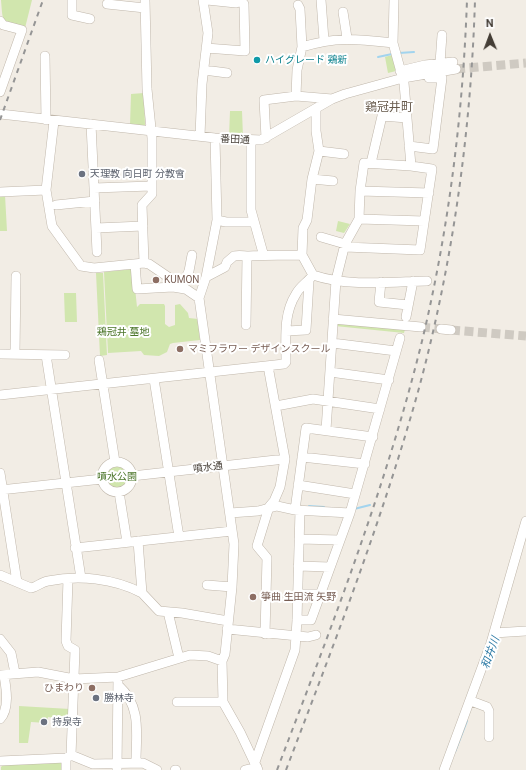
<!DOCTYPE html>
<meta charset="utf-8">
<style>
body{margin:0}
#map{position:relative;width:526px;height:770px;overflow:hidden;background:#f2ede5;font-family:Roboto,sans-serif}
canvas{display:block}
.north{position:absolute;left:470px;top:16px;width:40px;height:40px;-webkit-text-stroke:3px #fff;paint-order:stroke;rotate:359deg;font-size:11px;font-weight:700;line-height:16px;text-align:center;color:#443d35}
.north::after{content:'';display:block;margin:auto;width:14px;height:18px;background:#443d35;clip-path:polygon(50% 0,100% 100%,50% 72%,0 100%)}
</style>
<div id="map">
<canvas width="526" height="770"></canvas>
<div class="north">N</div>
</div>
<script>
const ctx = document.querySelector('canvas').getContext('2d');
ctx.lineJoin = 'round';
function fill(path, color) { ctx.fillStyle = color; ctx.fill(path, 'evenodd'); }
function trace(path, color, width, dash) { ctx.strokeStyle = color; ctx.lineWidth = width; ctx.lineCap = dash ? 'butt' : 'round'; ctx.setLineDash(dash || []); ctx.stroke(path); }
function write(font, color, halo, rows, align = 'center') {
  ctx.font = font + ' Roboto,"Noto Sans JP",sans-serif'; ctx.lineWidth = 4; ctx.setLineDash([]); ctx.textBaseline = 'middle'; ctx.strokeStyle = halo; ctx.fillStyle = color; for (const [text, x, y, turn = 0] of rows) {
    ctx.save(); ctx.translate(x, y); ctx.rotate((+turn || 0) * Math.PI / 180); ctx.textAlign = isNaN(turn) ? turn : align; if (halo) ctx.strokeText(text, 0, 0); ctx.fillText(text, 0, 0); ctx.restore();
  }
}
fill(new Path2D(`
 M 1,0 L 32,0 L 25,28 C 1,22 3,24 1,0 Z
 M 392,55 L 396,71 L 388,73 L 385,57 Z
 M 144,93 L 145,125 L 130,125 L 131,94 Z
 M 230,111 L 242,111 L 243,137 L 229,137 Z
 M 0,195 L 5,195 L 7,231 L 0,231 Z
 M 338,221 L 350,224 L 344,233 L 336,231 Z
 M 133,269 L 137,307 L 140,304 L 164,304 L 165,306 L 165,324 L 169,327 L 175,325 L 175,305 L 180,304 L 188,313 L 189,318 L 198,319 L 200,340 L 173,343 L 170,344 L 167,352 L 159,356 L 144,355 L 141,351 L 108,353 L 104,272 Z
 M 96,273 L 103,273 L 107,355 L 100,356 Z
 M 64,293 L 76,293 L 77,322 L 65,322 Z
 M 335,322 L 405,329 L 404,333 L 335,326 Z
 M104 477a13 13 0 1 1 26 0a13 13 0 1 1-26 0Z
 M 19,706 L 70,709 L 69,720 L 48,717 L 47,723 L 31,722 L 28,743 L 19,743 Z
 M 61,760 L 63,770 L 1,770 L 1,767 L 5,763 Z`), '#d1e6ae');
trace(new Path2D(`
 M 399,53 L 414,52
 M 378,57 L 392,54
 M 309,506 L 324,507
 M 354,509 L 370,505
 M 455,752 L 467,721`), '#a2d4ee', 2);
trace(new Path2D(`
 M 456,69 L 526,63
 M 421,327 L 441,329
 M 451,330 L 526,336`), '#cfcac2', 9, [9, 4.5]);
const minor = new Path2D(`
 M 72,0 L 72,15 L 90,19
 M 321,0 L 324,40
 M 107,4 L 145,8
 M 298,5 L 300,9 L 302,47
 M 343,12 L 347,38
 M 0,21 L 3,25 L 22,30 L 0,92
 M 206,48 L 245,51 L 244,4 L 240,0 L 239,2 L 236,3 L 207,0
 M 45,56 L 46,120
 M 440,63 L 442,35
 M 204,70 L 227,73
 M 400,71 L 425,65 L 453,62
 M 332,99 L 296,96 L 297,70 L 302,47 C 337,36 358,39 393,43
 M 0,114 L 215,138 L 261,140 L 332,99 L 345,94 L 403,78 L 456,69
 M 54,121 L 46,190 L 52,226 L 81,266 L 94,268 L 144,263 L 149,264 L 199,298
 M 91,124 L 97,252
 M 200,136 L 202,84 L 208,33 L 203,0
 M 215,138 L 217,220 L 206,277 L 199,298 L 234,544 L 232,587 L 225,654 L 222,661 L 223,702 L 240,732 L 258,770
 M 266,138 L 264,100 L 296,96
 M 251,141 L 251,210 L 263,253
 M 409,146 L 433,149 L 442,78 L 429,78
 M 319,151 L 344,154
 M 371,163 L 382,116 L 407,118
 M 312,179 L 333,181
 M 94,188 L 151,186
 M 360,191 L 429,193
 M 0,192 L 46,190
 M 56,205 L 95,201
 M 359,219 L 424,221
 M 217,220 L 226,222 L 254,222
 M 96,228 L 143,226
 M 321,237 L 345,244
 M 345,247 L 420,250 L 432,169 L 411,166
 M 144,263 L 142,205 L 152,194 L 152,138 L 147,89 L 145,0
 M 135,264 L 137,289 L 173,287 L 185,289
 M 313,275 L 302,255 L 303,228 L 307,220 L 312,179 L 319,151 L 316,131 L 316,109
 M 206,277 L 225,267 L 227,262 L 234,256 C 239,255 244,256 249,256 C 266,255 283,255 302,255
 M 381,282 L 379,302 L 408,305
 M 182,286 L 189,271 L 192,255
 M 406,317 L 413,281
 M 333,319 L 421,327
 M 246,325 L 247,256
 M 441,329 L 451,330
 M 286,331 L 306,330 L 309,281
 M 332,343 L 396,351
 M 0,354 L 65,355
 M 15,354 L 16,276
 M 46,355 L 81,578
 M 99,360 L 115,462
 M 330,372 L 389,380
 M 154,379 L 179,537
 M 0,395 L 284,364 L 286,362 C 286,339 283,314 296,294 C 300,286 308,282 313,275 C 348,287 390,282 427,281
 M 276,406 L 313,399 L 380,409
 M 326,430 L 336,280 L 345,244 L 359,219 L 360,191 L 364,163 L 411,166 L 404,83 L 393,43 L 394,0
 M 302,457 L 365,464
 M102 477a15 15 0 1 1 30 0a15 15 0 1 1-30 0Z
 M 0,473 L 17,582
 M 132,476 L 285,459
 M 298,485 L 355,494
 M 0,490 L 102,479
 M 119,492 L 127,542
 M 295,510 L 306,428 L 373,437
 M 230,513 L 258,511 L 277,506 L 295,510 L 350,513
 M 299,539 L 340,540
 M 138,541 L 142,593 L 159,611 L 182,613 L 228,621
 M 75,548 L 232,531
 M 298,566 L 330,567
 M 0,575 L 31,588 C 37,587 41,582 48,581 C 79,575 113,578 142,593
 M 68,579 L 66,641 L 68,646 L 75,650 L 71,755
 M 207,585 L 232,587
 M 298,594 L 320,594
 M 168,612 L 179,658
 M 297,620 L 311,620 L 350,513 L 400,338
 M 227,629 L 308,637 L 316,635
 M 494,633 L 526,631
 M 265,634 L 267,558 L 257,546 L 269,507 L 274,501 L 280,487 L 285,459 L 268,366
 M 0,639 L 11,653 L 15,673
 M 0,675 L 38,672 L 74,679 L 118,677 L 190,655 L 208,656 L 222,661
 M 119,686 C 142,707 136,734 136,762
 M 471,701 L 487,707 L 489,711 L 489,737
 M 177,702 L 223,702
 M 0,719 C 10,709 6,687 4,675
 M 66,758 L 66,770
 M 0,761 L 66,758 L 71,755 L 93,764 L 143,763 L 157,770
 M 255,762 L 295,650 L 297,620 L 300,510
 M 117,770 L 118,677
 M 175,770 L 176,770
 M 245,770 L 257,767
 M 444,770 L 491,643 L 526,521`);
trace(minor, '#c0b7ab', 10);
trace(minor, '#fff', 9);
trace(new Path2D(`
 M 0,120 L 43,0
 M 277,770 C 331,628 387,485 423,337 C 449,227 463,113 467,0
 M 286,770 C 334,644 383,518 419,388 C 453,262 471,130 475,0`), '#959595', 2, [5, 5]);
for (const [x, y, r, color] of [
 [257,60,4,"#0f9aa8"],
 [82,174,4,"#6b7280"],
 [156,280,4,"#8d6e63"],
 [180,349,4,"#8d6e63"],
 [253,597,4,"#8d6e63"],
 [92,688,4,"#8d6e63"],
 [96,698,4,"#6b7280"],
 [44,722,4,"#6b7280"]
]) { const dot = new Path2D(); dot.arc(x, y, r, 0, 2 * Math.PI); ctx.fillStyle = color; ctx.fill(dot); trace(dot, '#fff', 1.5); }
write('10px', '#0d838f', '#fff', [
 ["ハイグレード 鶏新",265,60]
], 'left');
write('10px', '#443d35', '#fff', [
 ["番田通",235,140,3],
 ["噴水通",208,468,-7]
]);
write('10px', '#5b616d', '#fff', [
 ["天理教 向日町 分教會",90,174],
 ["勝林寺",104,698],
 ["持泉寺",52,722]
], 'left');
write('10px', '#785e54', '#fff', [
 ["KUMON",164,280],
 ["マミフラワー デザインスクール",188,349],
 ["箏曲 生田流 矢野",261,597],
 ["ひまわり",84,688,"right"]
], 'left');
write('10px', '#4b7529', '#fff', [
 ["鶏冠井 墓地",123,332],
 ["噴水公園",117,477]
]);
write('italic 11px', '#2e7ba6', '#fff', [
 ["和井川",491,653,-70]
]);
write('12px', '#675a4c', '#fff', [
 ["鶏冠井町",389,108]
]);
</script>
